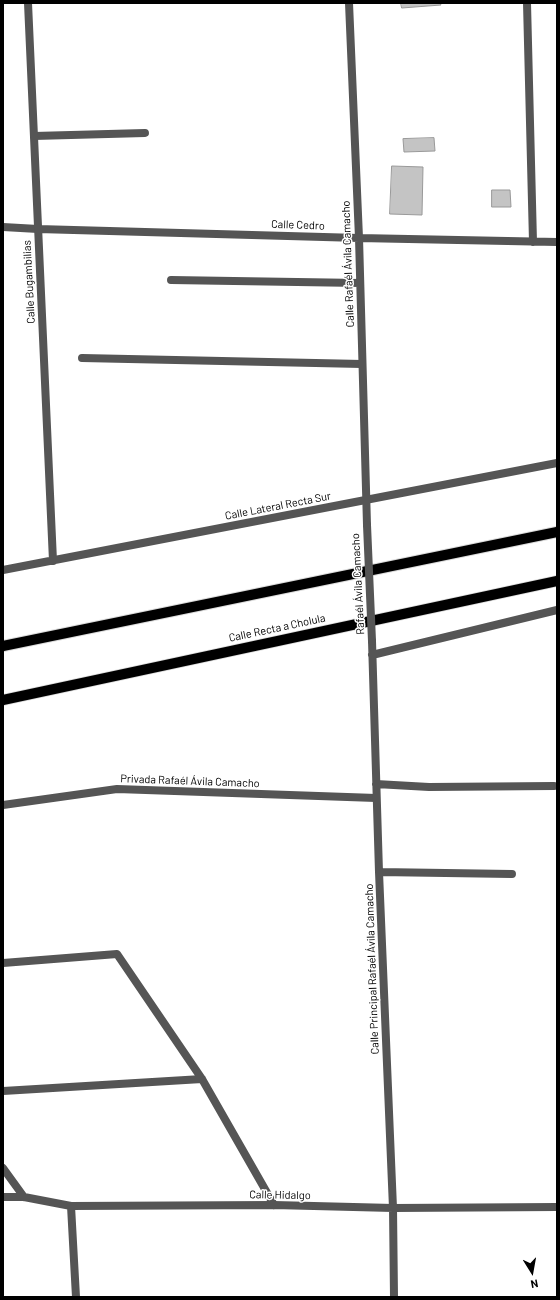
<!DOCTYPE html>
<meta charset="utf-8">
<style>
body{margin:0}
#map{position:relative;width:560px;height:1300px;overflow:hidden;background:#fff;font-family:Barlow,sans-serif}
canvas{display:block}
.frame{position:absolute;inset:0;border:4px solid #000;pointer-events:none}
.north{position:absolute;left:512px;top:1252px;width:40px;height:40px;-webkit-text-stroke:3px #fff;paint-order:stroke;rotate:169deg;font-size:11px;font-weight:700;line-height:16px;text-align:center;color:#000}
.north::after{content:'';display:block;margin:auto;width:14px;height:18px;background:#000;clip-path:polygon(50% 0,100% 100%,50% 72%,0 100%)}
</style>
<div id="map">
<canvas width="560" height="1300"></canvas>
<div class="frame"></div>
<div class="north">N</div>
</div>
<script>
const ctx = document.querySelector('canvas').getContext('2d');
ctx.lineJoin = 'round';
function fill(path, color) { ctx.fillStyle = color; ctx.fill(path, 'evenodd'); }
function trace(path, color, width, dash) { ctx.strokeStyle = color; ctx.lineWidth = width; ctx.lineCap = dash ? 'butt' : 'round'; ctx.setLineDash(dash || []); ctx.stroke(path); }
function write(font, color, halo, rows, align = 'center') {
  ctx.font = font + ' Barlow,sans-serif'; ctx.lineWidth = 3; ctx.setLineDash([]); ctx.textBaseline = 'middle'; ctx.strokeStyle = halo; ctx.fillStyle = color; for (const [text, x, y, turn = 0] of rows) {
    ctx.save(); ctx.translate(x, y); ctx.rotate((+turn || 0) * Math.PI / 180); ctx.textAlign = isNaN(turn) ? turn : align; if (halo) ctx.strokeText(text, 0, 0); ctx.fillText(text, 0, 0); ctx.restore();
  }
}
const building = new Path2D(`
 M 401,3 L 440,3 L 441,5 L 402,8 Z
 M 434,138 L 435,151 L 404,152 L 403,139 Z
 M 392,166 L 423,167 L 422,215 L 390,214 Z
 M 492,190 L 510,190 L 511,207 L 492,207 Z`);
fill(building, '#c4c4c4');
trace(building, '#999', 1);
const primary = new Path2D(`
 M 3,646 L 557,532
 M 3,700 L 557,581`);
trace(primary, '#dbdbdb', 12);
trace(new Path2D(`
 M 34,136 L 145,133
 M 3,227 L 38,229
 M 82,358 L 362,364
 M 3,805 L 117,789 L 376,798
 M 3,963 L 117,954 L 202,1079 L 274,1205
 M 3,1091 L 202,1079`), '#555', 8);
trace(new Path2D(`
 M 28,3 L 53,561
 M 349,3 L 359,238 L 367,525
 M 527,3 L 533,242
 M 38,229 L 359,238 L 557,242
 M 171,280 L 360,283
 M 3,570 L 557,463
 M 372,641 L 379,872 L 393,1208 L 394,1297
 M 372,655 L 557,610
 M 376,784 L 429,787 L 554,786
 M 379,872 L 512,874
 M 3,1168 L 24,1197
 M 3,1197 L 24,1197 L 71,1206 L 274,1205 L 393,1208 L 557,1207
 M 71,1206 L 76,1297`), '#555', 8);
trace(primary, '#000', 10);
trace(new Path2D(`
 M 367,525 L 372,641`), '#555', 8);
write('11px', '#000', '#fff', [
 ["Calle Cedro",298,225,2],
 ["Calle Rafaél Ávila Camacho",348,264,-92],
 ["Calle Bugambilias",29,282,-93],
 ["Calle Lateral Recta Sur",278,506,-11],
 ["Rafaél Ávila Camacho",358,584,-93],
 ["Calle Recta a Cholula",277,628,-12],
 ["Privada Rafaél Ávila Camacho",190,781,2],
 ["Calle Principal Rafaél Ávila Camacho",372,969,-92],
 ["Calle Hidalgo",280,1195,1]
]);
</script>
